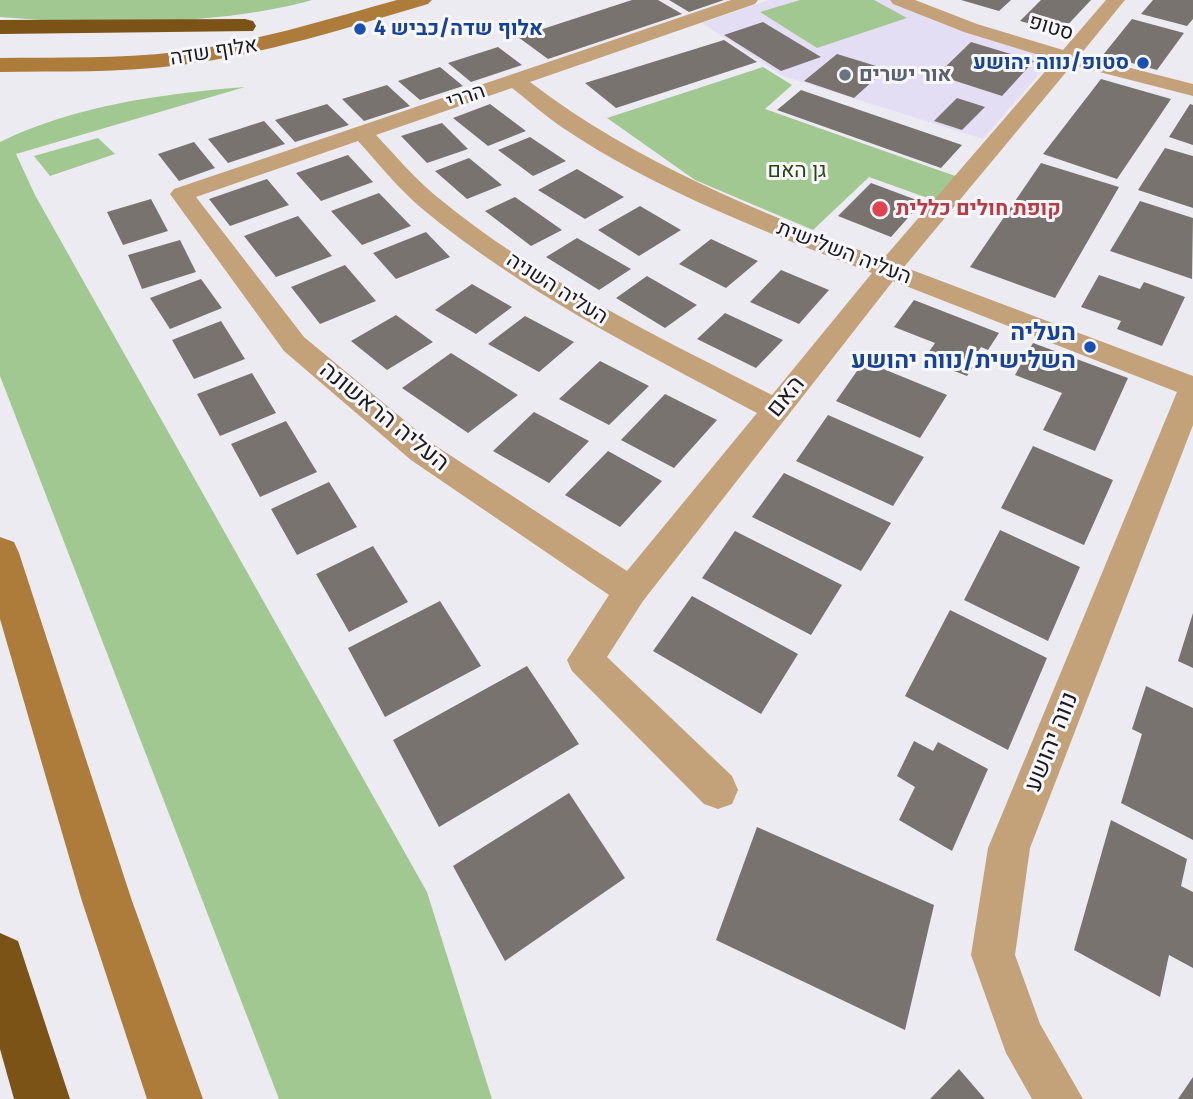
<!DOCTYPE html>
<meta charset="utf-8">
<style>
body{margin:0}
canvas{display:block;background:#ebebf1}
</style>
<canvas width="1193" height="1099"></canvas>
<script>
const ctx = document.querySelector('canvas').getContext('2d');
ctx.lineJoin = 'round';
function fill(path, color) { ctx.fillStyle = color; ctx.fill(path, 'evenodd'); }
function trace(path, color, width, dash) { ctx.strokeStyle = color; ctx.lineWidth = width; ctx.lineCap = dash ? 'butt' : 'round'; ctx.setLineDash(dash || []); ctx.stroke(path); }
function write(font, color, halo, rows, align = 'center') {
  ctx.font = font + ' "Fira Sans",Heebo,sans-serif'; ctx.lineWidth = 6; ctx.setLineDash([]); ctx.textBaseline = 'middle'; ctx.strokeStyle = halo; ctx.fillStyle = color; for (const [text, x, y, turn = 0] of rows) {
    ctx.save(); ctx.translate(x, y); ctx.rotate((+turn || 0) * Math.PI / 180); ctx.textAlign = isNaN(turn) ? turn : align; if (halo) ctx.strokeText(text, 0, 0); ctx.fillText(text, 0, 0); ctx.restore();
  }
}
fill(new Path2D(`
 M 769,0 L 890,0 L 929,17 L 1053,58 L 983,139 L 783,76 L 702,23 Z`), '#e3def4');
fill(new Path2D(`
 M 0,0 L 312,0 C 220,26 95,25 0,17 Z
 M 800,0 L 874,0 L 907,18 L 817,48 L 760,12 Z
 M 763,67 L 792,85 L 765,109 L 958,177 L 936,201 L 869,177 L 813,230 L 695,180 L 607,118 Z
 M 245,87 L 16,154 L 35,195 L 427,892 L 492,1099 L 279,1099 L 0,376 L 0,142 C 76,105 162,94 245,87 Z
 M 98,138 L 115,154 L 50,176 L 34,156 Z`), '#a2c891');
fill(new Path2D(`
 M 632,0 L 658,0 L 682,14 L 548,59 L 518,37 Z
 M 669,0 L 724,0 L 689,12 Z
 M 961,0 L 1011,0 L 999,11 Z
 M 1041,0 L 1091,0 L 1061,32 L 1020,21 Z
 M 1153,0 L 1193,0 L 1193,19 L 1187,26 L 1141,14 Z
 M 1132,19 L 1184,33 L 1157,70 L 1103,55 Z
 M 763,22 L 821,57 L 781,71 L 724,35 Z
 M 724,40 L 757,62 L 616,108 L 585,83 Z
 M 971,42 L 1034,61 L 1002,96 L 937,75 Z
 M 498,47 L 522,65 L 471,82 L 448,63 Z
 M 837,54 L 886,69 L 854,98 L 804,81 Z
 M 440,67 L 463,86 L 420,100 L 398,81 Z
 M 1101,79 L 1171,99 L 1117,179 L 1043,154 Z
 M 387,85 L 410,106 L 364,121 L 342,99 Z
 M 801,90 L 962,145 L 941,168 L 777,110 Z
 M 957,98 L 985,107 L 962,130 L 934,121 Z
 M 327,104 L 349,125 L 295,142 L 275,120 Z
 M 490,104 L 526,131 L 488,146 L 453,118 Z
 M 1190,104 L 1193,105 L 1193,145 L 1169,137 Z
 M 264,121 L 285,144 L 228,163 L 208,139 Z
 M 442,123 L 468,149 L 427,163 L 401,136 Z
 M 530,137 L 566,161 L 533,176 L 498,150 Z
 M 194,142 L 215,168 L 179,181 L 158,154 Z
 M 1165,148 L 1193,156 L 1193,208 L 1138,190 Z
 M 348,155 L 373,182 L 321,201 L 296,173 Z
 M 469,158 L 502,185 L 467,199 L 435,171 Z
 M 1041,163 L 1119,187 L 1055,298 L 970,267 Z
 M 577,169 L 624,197 L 585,219 L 538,190 Z
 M 267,179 L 289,205 L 230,226 L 209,199 Z
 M 871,183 L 922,202 L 891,237 L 838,216 Z
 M 379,193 L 411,226 L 362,245 L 331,211 Z
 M 515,197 L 562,230 L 531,246 L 485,211 Z
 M 151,199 L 168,231 L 123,245 L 107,212 Z
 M 1140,201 L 1193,218 L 1192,279 L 1110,251 Z
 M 640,206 L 681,230 L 639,256 L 598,230 Z
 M 298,216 L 332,256 L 276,277 L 244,236 Z
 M 426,232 L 450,257 L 396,279 L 373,253 Z
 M 577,238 L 631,269 L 599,290 L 546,257 Z
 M 711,239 L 758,261 L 726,288 L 679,264 Z
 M 180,240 L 196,272 L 142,289 L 128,255 Z
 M 345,265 L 376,301 L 320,324 L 291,287 Z
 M 781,270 L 829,290 L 799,324 L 750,302 Z
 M 1099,275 L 1140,289 L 1144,282 L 1185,297 L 1162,346 L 1117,329 L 1121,321 L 1081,307 Z
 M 647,276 L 697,305 L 665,328 L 616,298 Z
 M 201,279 L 222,308 L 170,329 L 150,298 Z
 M 472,284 L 512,307 L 476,334 L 435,310 Z
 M 914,300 L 999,333 L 988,350 L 981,347 L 969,365 L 973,367 L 967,376 L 924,359 L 935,343 L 894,327 Z
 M 725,313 L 783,340 L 756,368 L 697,339 Z
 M 396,315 L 433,342 L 387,370 L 351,341 Z
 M 525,316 L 574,342 L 539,372 L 488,344 Z
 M 221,321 L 245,359 L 194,379 L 172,340 Z
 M 1033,343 L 1128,378 L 1095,451 L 1043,430 L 1062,393 L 1015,375 Z
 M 451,353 L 518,395 L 468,433 L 402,388 Z
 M 600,361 L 649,386 L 609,425 L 559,399 Z
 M 864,361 L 947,395 L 920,438 L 836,401 Z
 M 252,373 L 276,413 L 220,436 L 197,394 Z
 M 665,394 L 717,420 L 674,468 L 621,440 Z
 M 534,412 L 589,441 L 549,483 L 493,451 Z
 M 828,415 L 924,457 L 893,506 L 796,461 Z
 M 286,421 L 317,472 L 260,497 L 231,444 Z
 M 1033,446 L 1113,480 L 1084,545 L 1001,508 Z
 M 608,451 L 662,481 L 620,527 L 565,495 Z
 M 784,473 L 891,523 L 861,571 L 752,517 Z
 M 329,482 L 357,527 L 297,555 L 271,509 Z
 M 1000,530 L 1080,567 L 1048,641 L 964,600 Z
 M 735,531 L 842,585 L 811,635 L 702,578 Z
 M 373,546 L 408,602 L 349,632 L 316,574 Z
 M 692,596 L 798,654 L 761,714 L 653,651 Z
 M 440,601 L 481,666 L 385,717 L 348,648 Z
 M 950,610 L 1047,658 L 1008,750 L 905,696 Z
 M 1193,613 L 1193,668 L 1178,661 Z
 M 527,666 L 579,744 L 439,827 L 393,740 Z
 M 1146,686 L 1193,708 L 1193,840 L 1121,803 L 1142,734 L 1132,729 Z
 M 914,741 L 933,751 L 938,742 L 988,769 L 952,851 L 899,820 L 915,787 L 897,776 Z
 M 569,793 L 625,878 L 505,961 L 453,866 Z
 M 1111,820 L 1187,859 L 1181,886 L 1193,892 L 1193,968 L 1169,955 L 1160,997 L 1074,950 Z
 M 757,827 L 934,905 L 905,1030 L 716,940 Z
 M 959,1069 L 985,1099 L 930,1099 Z
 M 1193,1077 L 1193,1099 L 1178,1099 Z`), '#797370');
fill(new Path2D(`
 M 731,0 L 758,0 L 755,4 L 530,82 C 636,163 759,212 883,259 L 1055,60 L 964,32 L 893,4 L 890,0 L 915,0 L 977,24 L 1063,50 L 1106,0 L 1125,0 L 1080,55 L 1193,84 L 1193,96 L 1072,65 L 904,267 L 1193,376 L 1193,425 L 1030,848 L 1015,955 L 1040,1024 L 1083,1099 L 1032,1099 L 1006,1053 L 971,955 L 988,848 L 1177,392 L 893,281 L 643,601 L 607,657 L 732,776 L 738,790 L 732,804 L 718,809 L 704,804 L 572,671 L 567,660 L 609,595 L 411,460 L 284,351 L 170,194 L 174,189 ZM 512,88 C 529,101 545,116 563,128 C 657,191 766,232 872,273 L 772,395 C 657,336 536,279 436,196 C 414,178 396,156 376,135 ZM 358,141 C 378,163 397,187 420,207 C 522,292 641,351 757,413 L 627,571 L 433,444 L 304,337 L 196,197 Z`), '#c4a279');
fill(new Path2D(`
 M 397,0 L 432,0 L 428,4 C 347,28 265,54 181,65 C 121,73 60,71 0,72 L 0,58 C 59,57 119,59 177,52 C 252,43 325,20 397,0 Z
 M 0,537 L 14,542 L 19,553 L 131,898 L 203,1099 L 147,1099 L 81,898 L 0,619 Z`), '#ae7c3a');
fill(new Path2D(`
 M 245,19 L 253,21 L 256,26 L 253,31 L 0,34 L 0,20 Z
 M 0,933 L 18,941 L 70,1099 L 14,1099 L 0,1049 Z`), '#7c5317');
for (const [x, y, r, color] of [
 [360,29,7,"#1a4fb4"],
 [1143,63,7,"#1a4fb4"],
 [845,75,7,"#6b7280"],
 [880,209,9,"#e0444e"],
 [1090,347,7,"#1a4fb4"]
]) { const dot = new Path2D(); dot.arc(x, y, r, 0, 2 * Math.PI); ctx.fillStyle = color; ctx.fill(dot); trace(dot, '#f8f8fe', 2.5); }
write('21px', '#1b1b1d', '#f8f8fe', [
 ["סטופ",1051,28,17],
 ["אלוף שדה",214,52,-9],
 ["הררי",466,97,-19],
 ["העליה השלישית",844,253,21],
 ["העליה השניה",557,289,32]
]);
write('bold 21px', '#164399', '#f8f8fe', [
 ["אלוף שדה/כביש 4",374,29],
 ["סטופ/נווה יהושע",1129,63,"right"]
], 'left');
write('bold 21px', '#5b616d', '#f8f8fe', [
 ["אור ישרים",859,75]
], 'left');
write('21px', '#23490c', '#f8f8fe', [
 ["גן האם",797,171]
]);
write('bold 21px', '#be3a42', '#f8f8fe', [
 ["קופת חולים כללית",896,209]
], 'left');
write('bold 24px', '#164399', '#f8f8fe', [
 ["העליה",1076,333],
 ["השלישית/נווה יהושע",1076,361]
], 'right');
write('24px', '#1b1b1d', '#f8f8fe', [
 ["האם",786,397,-51],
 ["העליה הראשונה",384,417,39],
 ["נווה יהושע",1052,742,-68]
]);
</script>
